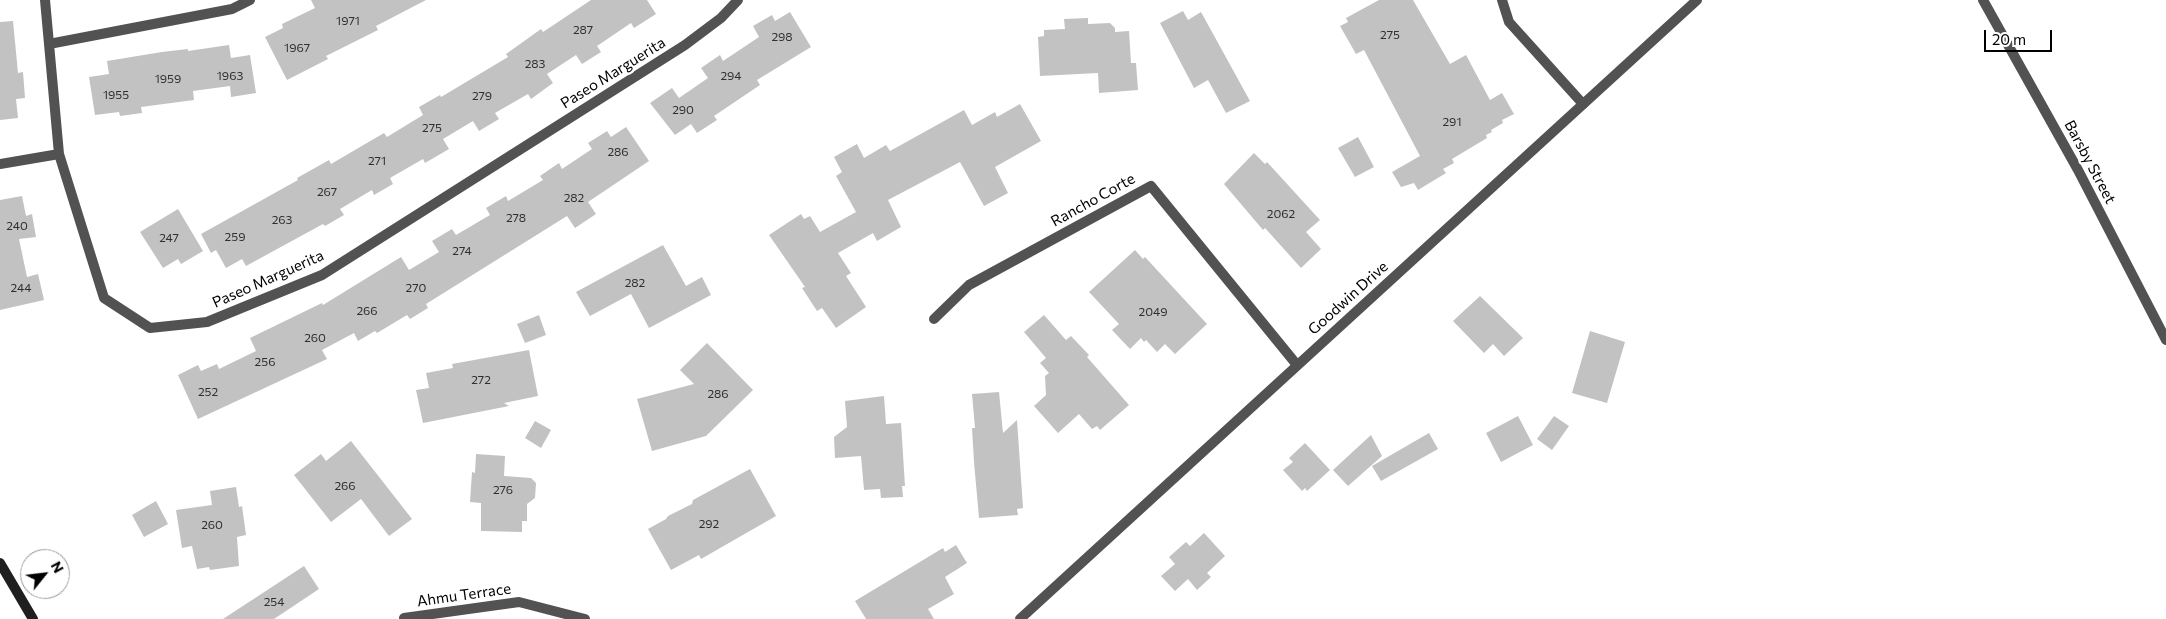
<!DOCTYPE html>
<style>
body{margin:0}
#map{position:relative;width:2166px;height:619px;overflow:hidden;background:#fff;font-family:Commissioner,sans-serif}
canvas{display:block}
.north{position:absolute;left:20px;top:549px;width:50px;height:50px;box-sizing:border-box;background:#fff;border:1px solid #999;border-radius:50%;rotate:61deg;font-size:14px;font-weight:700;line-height:20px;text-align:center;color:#000}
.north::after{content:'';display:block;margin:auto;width:18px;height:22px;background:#000;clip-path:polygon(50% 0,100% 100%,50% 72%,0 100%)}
.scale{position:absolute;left:1984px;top:30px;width:68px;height:22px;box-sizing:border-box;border:2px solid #000;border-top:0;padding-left:6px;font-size:15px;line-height:18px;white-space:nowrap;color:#000;-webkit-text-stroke:4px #fff;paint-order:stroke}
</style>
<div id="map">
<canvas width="2166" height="619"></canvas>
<div class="north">N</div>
<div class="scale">20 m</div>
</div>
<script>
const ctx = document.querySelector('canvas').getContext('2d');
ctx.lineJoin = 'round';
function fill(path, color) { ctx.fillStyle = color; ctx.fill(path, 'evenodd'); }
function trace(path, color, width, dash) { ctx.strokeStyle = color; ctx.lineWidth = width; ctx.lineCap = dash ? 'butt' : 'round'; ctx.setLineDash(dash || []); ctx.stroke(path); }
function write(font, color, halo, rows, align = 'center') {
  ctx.font = font + ' Commissioner,sans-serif'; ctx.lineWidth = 4.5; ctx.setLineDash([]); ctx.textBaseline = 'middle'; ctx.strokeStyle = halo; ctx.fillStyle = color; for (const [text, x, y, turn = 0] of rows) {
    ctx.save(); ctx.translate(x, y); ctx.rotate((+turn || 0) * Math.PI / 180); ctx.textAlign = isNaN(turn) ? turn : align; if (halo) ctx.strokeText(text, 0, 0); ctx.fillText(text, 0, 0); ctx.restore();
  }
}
fill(new Path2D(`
 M 311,0 L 426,0 L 376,26 L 378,30 L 326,56 L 328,59 L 287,80 L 265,37 L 283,28 L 282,24 L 315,8 Z
 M 591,0 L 647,0 L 656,14 L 634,28 L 631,23 L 597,46 L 601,52 L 582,64 L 576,55 L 547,74 L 553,83 L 531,99 L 528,94 L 495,113 L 499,119 L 479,131 L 473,121 L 443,139 L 449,149 L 425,163 L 423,159 L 390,178 L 393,184 L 374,195 L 372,190 L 340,209 L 344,215 L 325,226 L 323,224 L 246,266 L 242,259 L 226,268 L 216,250 L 211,253 L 201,234 L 298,180 L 297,178 L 329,160 L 331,164 L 384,133 L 387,137 L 423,115 L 419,107 L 440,95 L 441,97 L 508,57 L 506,54 L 541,29 L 543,32 Z
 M 1379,0 L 1413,0 L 1450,64 L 1466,55 L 1490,100 L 1502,93 L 1514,114 L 1502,120 L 1503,123 L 1491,130 L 1492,132 L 1486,135 L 1487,138 L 1452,159 L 1454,163 L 1443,169 L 1446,173 L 1418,190 L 1414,183 L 1401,187 L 1392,172 L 1420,156 L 1364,50 L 1356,54 L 1340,26 L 1348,22 L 1346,18 Z
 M 1183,11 L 1188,20 L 1201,12 L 1250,101 L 1226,113 L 1208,80 L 1194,88 L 1160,23 Z
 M 790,12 L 811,47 L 757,80 L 760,85 L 714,116 L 717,120 L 697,133 L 691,124 L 675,135 L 650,103 L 672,88 L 679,98 L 708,78 L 701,68 L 720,55 L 723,61 L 759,37 L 753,26 L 772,15 L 775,21 Z
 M 1088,18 L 1088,24 L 1110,23 L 1115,28 L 1115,32 L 1129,31 L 1131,63 L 1136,63 L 1138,90 L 1099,93 L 1098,73 L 1040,76 L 1038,37 L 1044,36 L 1044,30 L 1065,29 L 1064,19 Z
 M 13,21 L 18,73 L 23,72 L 25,98 L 16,99 L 18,118 L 0,120 L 0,22 Z
 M 229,45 L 231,58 L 250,55 L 256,93 L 231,97 L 230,86 L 193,91 L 194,100 L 141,107 L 142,113 L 120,116 L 119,112 L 95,115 L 89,77 L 109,74 L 107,61 L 162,52 L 188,49 L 188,51 Z
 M 1020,104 L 1041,141 L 995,167 L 1008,193 L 984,206 L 960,162 L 888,200 L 901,227 L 877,241 L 873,233 L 838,253 L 851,273 L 846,276 L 866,307 L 836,328 L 822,308 L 817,311 L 802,288 L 805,287 L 769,235 L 801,214 L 804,219 L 810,216 L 820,232 L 856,212 L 836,176 L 842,172 L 834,157 L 857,144 L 864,158 L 886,145 L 890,151 L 964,110 L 972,125 L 995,112 L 997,117 Z
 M 626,127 L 649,161 L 588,202 L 596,214 L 575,228 L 567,216 L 426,304 L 428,308 L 410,319 L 407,315 L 377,333 L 375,331 L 358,341 L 354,333 L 322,350 L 327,359 L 198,419 L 178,375 L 198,365 L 201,371 L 217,364 L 219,369 L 256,351 L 250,338 L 322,303 L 323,305 L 401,257 L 409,270 L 439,252 L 432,241 L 452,229 L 456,235 L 490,215 L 486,208 L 506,196 L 508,201 L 543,180 L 540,176 L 559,163 L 562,169 L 592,149 L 588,143 L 607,131 L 611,137 Z
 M 1358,137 L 1374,167 L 1355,177 L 1338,148 Z
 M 1254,153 L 1265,164 L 1267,162 L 1320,220 L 1306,232 L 1321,249 L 1301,268 L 1265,228 L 1263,230 L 1224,184 Z
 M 22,196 L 26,216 L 32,214 L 36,237 L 19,239 L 27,277 L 38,274 L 44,300 L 0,310 L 0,200 Z
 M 178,209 L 203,251 L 181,264 L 178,259 L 163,268 L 140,232 Z
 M 663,245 L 686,286 L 702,277 L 711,295 L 649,328 L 631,294 L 590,316 L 576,292 Z
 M 1135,250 L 1143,259 L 1145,257 L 1207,324 L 1175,354 L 1165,344 L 1157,352 L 1146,340 L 1144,342 L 1141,338 L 1130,349 L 1112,330 L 1119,324 L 1089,292 Z
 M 1480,296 L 1523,338 L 1504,356 L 1493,344 L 1484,353 L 1453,321 Z
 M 539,315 L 546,335 L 525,343 L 517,324 Z
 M 1044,315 L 1066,340 L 1071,336 L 1089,355 L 1087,357 L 1129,405 L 1100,430 L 1097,426 L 1092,429 L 1079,414 L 1058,433 L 1034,406 L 1046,395 L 1045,376 L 1049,373 L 1040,363 L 1046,358 L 1024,332 Z
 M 1590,331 L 1625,342 L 1607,403 L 1572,393 Z
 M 707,343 L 753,390 L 706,436 L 652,451 L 637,399 L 694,384 L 680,370 Z
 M 529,350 L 538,396 L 504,403 L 509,406 L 423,423 L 416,390 L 429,388 L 426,373 L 453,368 L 452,364 Z
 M 999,392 L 1003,433 L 1017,420 L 1023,508 L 1017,509 L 1018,515 L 979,518 L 974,462 L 972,428 L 975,428 L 972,394 Z
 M 884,396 L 886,424 L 901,423 L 905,486 L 902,486 L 903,497 L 881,498 L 880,489 L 864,490 L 861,456 L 835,458 L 834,437 L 847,427 L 845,401 Z
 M 1518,416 L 1533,445 L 1501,462 L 1486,433 Z
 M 1554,416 L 1569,426 L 1552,450 L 1537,439 Z
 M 535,421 L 551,430 L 541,448 L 525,438 Z
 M 1429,433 L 1438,449 L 1381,481 L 1372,466 Z
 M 1371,435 L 1382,456 L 1348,486 L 1333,470 Z
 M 351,441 L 412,519 L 389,536 L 361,499 L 331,522 L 294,475 L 321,454 L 326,461 Z
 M 1305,443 L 1330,470 L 1307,491 L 1305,488 L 1302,491 L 1283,470 L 1293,462 L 1289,458 Z
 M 476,454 L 505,456 L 504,476 L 531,478 L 536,483 L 535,498 L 527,504 L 527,521 L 522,521 L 522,532 L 481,531 L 481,503 L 470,502 L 472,472 L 475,473 Z
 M 750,469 L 776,516 L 701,559 L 699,555 L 671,570 L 648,529 L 666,519 L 668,516 L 692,504 L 693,500 Z
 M 236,487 L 239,507 L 242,506 L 246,535 L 237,537 L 239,566 L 210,570 L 209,567 L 197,569 L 192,546 L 182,548 L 176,510 L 212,505 L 210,491 Z
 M 156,501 L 168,524 L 144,537 L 132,515 Z
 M 1204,533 L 1225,556 L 1207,573 L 1211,577 L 1197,590 L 1188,579 L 1175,591 L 1161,576 L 1175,564 L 1169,557 L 1186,542 L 1190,546 Z
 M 956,545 L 967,563 L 945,577 L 954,594 L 928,609 L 934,619 L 866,619 L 855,601 L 943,548 L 945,552 Z
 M 304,566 L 319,589 L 274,619 L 223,619 Z`), '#c2c2c2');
trace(new Path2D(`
 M 45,0 L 59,154 L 104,298 L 150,328 L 207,322 L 322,275 L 685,45 L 721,18 L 738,0
 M 1502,0 L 1509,22 L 1583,104
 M 49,44 L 232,9 L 250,0
 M 0,164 L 59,154
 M 934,319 L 969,285 L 1151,186 L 1297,365
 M 404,618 L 519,602 L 585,619`), '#525252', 10);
trace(new Path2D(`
 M 1983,0 L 2078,170 L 2166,340
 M 1020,619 L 1697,0`), '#525252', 10);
trace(new Path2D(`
 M 0,563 L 33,619`), '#1f1f1f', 10);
write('12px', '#303030', null, [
 ["1971",348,21],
 ["287",583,30],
 ["275",1390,35],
 ["298",782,37],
 ["1967",297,48],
 ["283",535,64],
 ["1963",230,76],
 ["294",731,76],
 ["1959",168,79],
 ["1955",116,95],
 ["279",482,96],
 ["290",683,110],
 ["291",1452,122],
 ["275",432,128],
 ["286",618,152],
 ["271",377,161],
 ["267",327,192],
 ["282",574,198],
 ["2062",1281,214],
 ["278",516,218],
 ["263",282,220],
 ["240",17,226],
 ["259",235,237],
 ["247",169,238],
 ["274",462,251],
 ["282",635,283],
 ["244",21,288],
 ["270",416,288],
 ["266",367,311],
 ["2049",1153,312],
 ["260",315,338],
 ["256",265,362],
 ["272",481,380],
 ["252",208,392],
 ["286",718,394],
 ["266",345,486],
 ["276",503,490],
 ["292",709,524],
 ["260",212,525],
 ["254",274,602]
]);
write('15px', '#000', '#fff', [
 ["Paseo Marguerita",613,73,-32],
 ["Barsby Street",2090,162,62],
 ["Rancho Corte",1093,200,-29],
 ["Paseo Marguerita",268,279,-24],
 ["Goodwin Drive",1348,298,-42],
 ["Ahmu Terrace",464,595,-8]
]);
</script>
